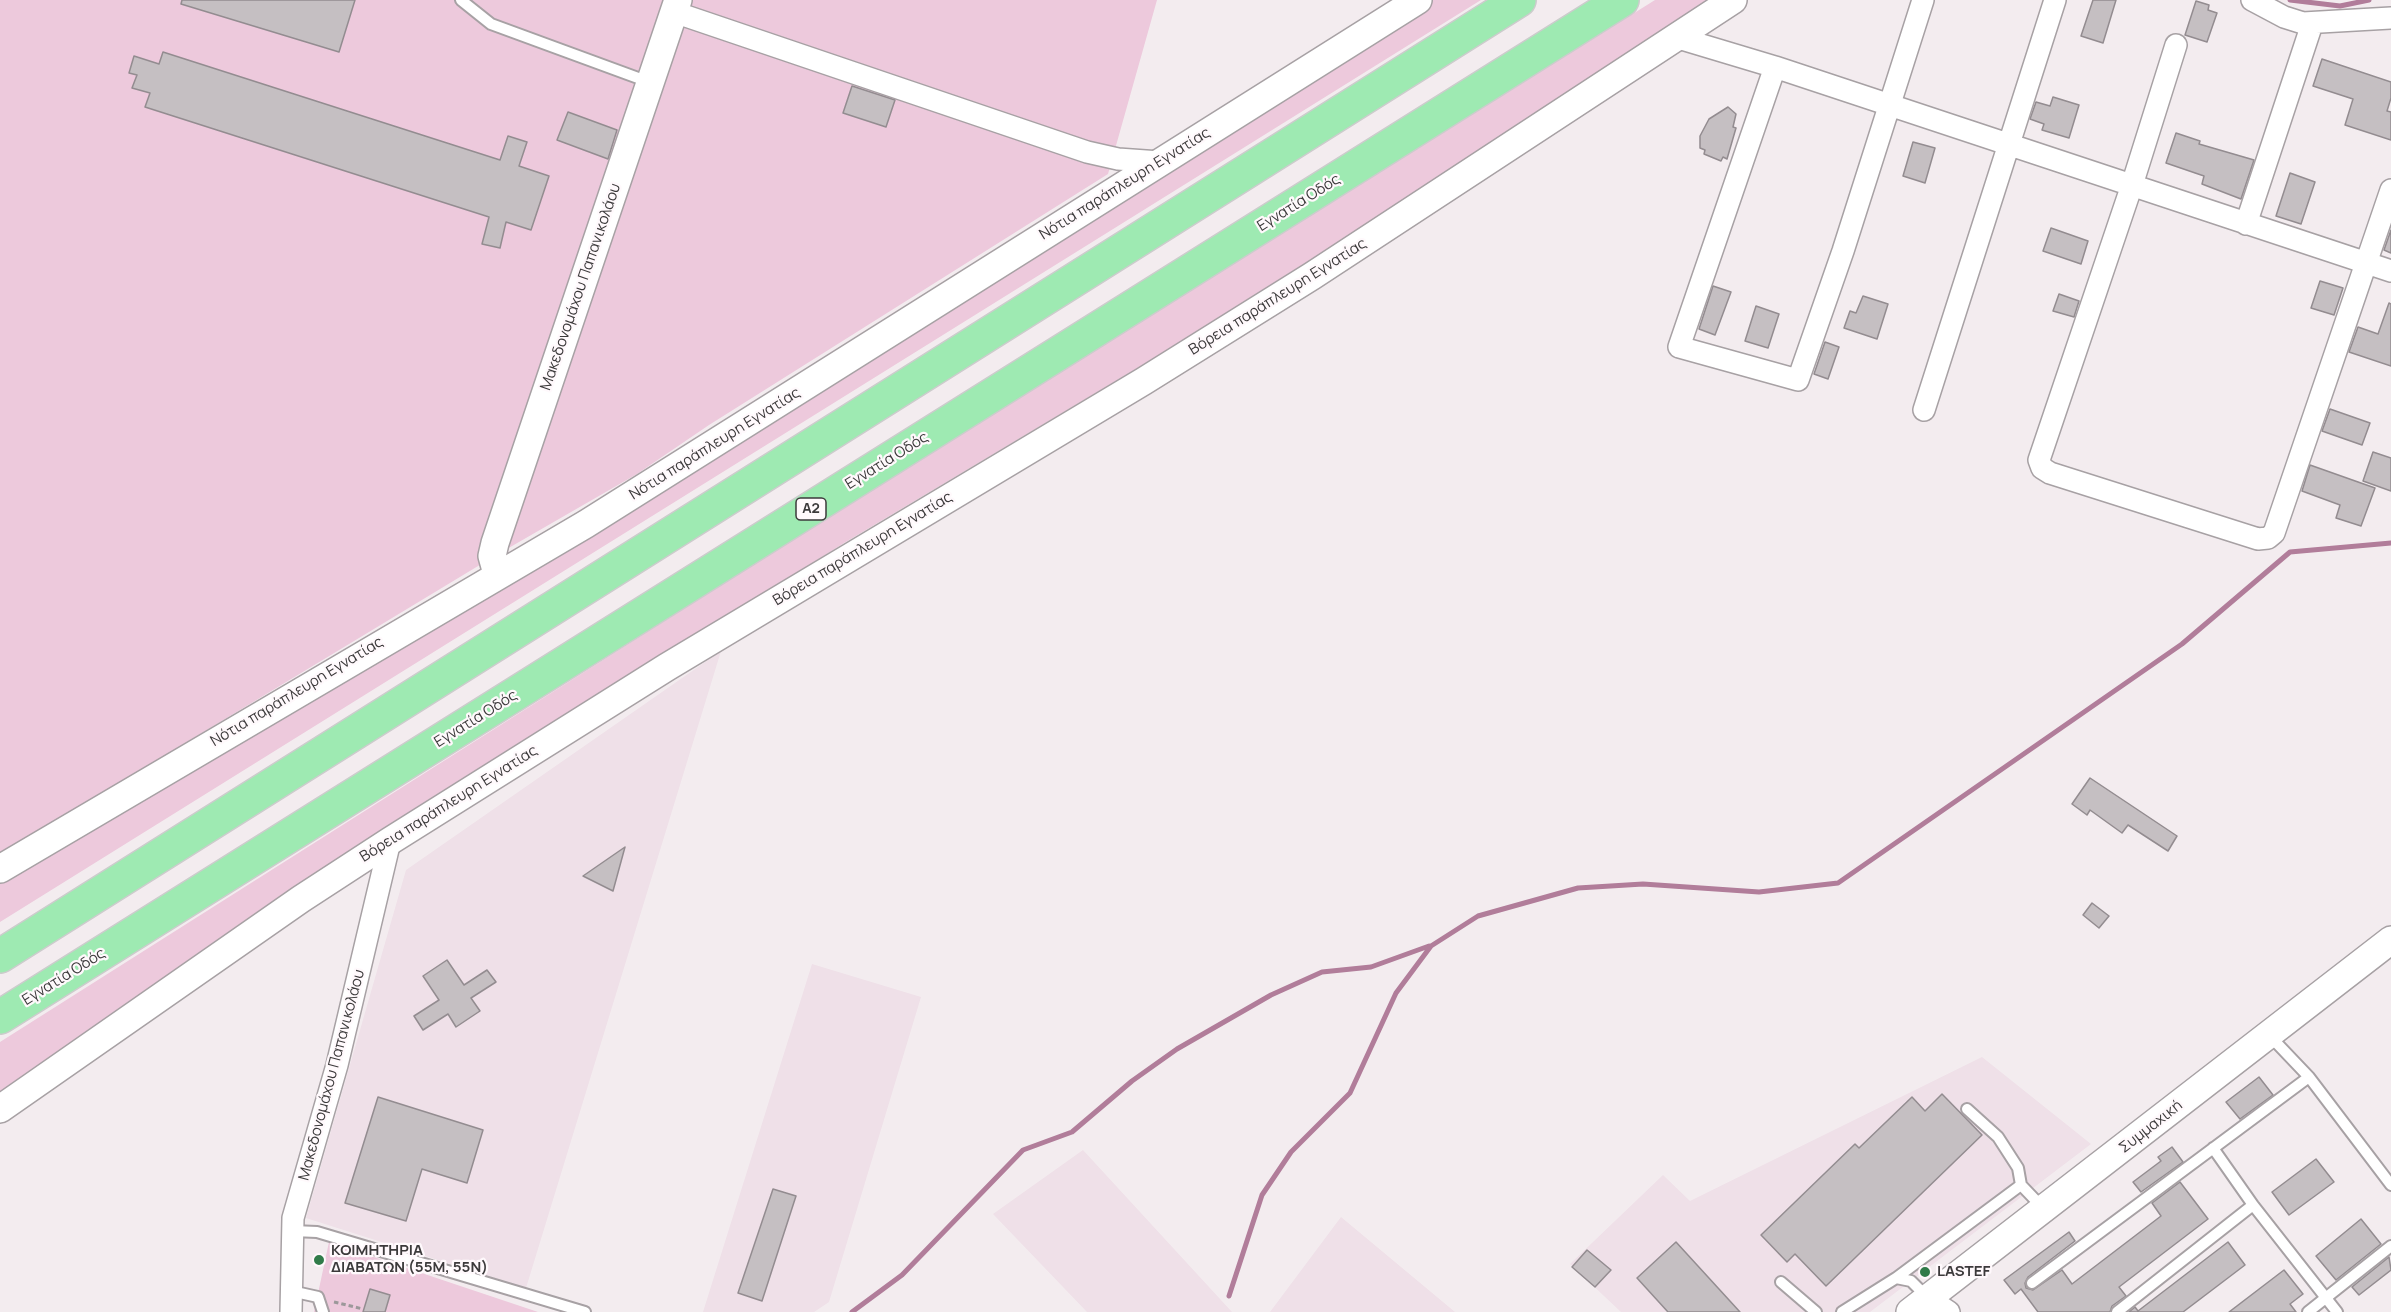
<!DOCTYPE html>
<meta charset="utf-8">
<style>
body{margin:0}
canvas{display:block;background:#f3ecef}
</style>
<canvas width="2391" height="1312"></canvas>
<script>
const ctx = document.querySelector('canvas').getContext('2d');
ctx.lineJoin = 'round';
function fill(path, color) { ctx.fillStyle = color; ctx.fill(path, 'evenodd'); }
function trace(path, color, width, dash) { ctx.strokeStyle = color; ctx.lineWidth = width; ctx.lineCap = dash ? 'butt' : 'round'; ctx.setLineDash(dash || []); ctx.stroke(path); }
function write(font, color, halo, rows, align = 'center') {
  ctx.font = font + ' Manrope,sans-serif'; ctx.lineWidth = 4.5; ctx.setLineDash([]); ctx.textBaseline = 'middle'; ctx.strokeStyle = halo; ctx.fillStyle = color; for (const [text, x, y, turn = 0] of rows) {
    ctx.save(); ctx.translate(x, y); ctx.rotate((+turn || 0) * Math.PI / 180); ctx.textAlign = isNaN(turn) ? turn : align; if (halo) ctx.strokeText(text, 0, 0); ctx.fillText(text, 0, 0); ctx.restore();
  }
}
fill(new Path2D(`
 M 721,651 L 526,1288 L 306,1218 L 406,870 Z
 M 812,964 L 921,997 L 829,1302 L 814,1312 L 703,1312 Z
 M 1982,1057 L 2091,1144 L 1870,1312 L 1621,1312 L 1570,1264 L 1663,1175 L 1690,1201 Z
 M 1083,1150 L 1232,1312 L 1087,1312 L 993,1214 Z
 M 1341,1217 L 1455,1312 L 1270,1312 Z`), '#efe0e8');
fill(new Path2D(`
 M 0,0 L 1157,0 L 1108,174 L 709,425 L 637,474 L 493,557 L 0,855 Z
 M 1433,0 L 1481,0 L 0,922 L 0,881 L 1064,236 Z
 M 1655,0 L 1712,0 L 1349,242 L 844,543 L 369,844 L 0,1094 L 0,1042 L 810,529 Z
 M 329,1242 L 538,1312 L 314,1312 Z`), '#edc9dc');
trace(new Path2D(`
 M 2290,0 L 2340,6 L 2369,0
 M 1229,1296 L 1262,1195 L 1291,1152 L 1350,1093 L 1396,993 L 1431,946 L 1478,916 L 1578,888 L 1643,884 L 1759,892 L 1838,883 L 2182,644 L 2290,552 L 2391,543
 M 852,1312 L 902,1275 L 1023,1150 L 1072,1132 L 1132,1081 L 1177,1049 L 1271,995 L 1322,972 L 1371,967 L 1429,946`), '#b17d9a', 5);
const building = new Path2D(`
 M 182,0 L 355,0 L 339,52 L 181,4 Z
 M 2093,0 L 2116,0 L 2103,43 L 2081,36 Z
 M 2196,1 L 2209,5 L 2208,10 L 2217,13 L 2207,42 L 2185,35 Z
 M 163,52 L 500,160 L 508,136 L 527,142 L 519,166 L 549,176 L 531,230 L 506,222 L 500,248 L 482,244 L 489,217 L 145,107 L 150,93 L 132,88 L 137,75 L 129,73 L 134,56 L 159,64 Z
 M 2322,59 L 2391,82 L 2391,98 L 2387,111 L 2391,112 L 2391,140 L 2345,125 L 2353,99 L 2313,86 Z
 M 852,86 L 895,100 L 886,127 L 843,113 Z
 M 2053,97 L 2079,105 L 2069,138 L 2042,130 L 2044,124 L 2030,119 L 2036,102 L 2050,106 Z
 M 1728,107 L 1736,114 L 1733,127 L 1736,128 L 1727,159 L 1723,157 L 1721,161 L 1704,154 L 1705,150 L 1700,148 L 1700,136 L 1709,119 Z
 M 568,112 L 617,130 L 608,159 L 557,140 Z
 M 2176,133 L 2200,141 L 2199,144 L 2254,160 L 2241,199 L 2202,184 L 2204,176 L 2166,163 Z
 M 1913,142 L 1935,148 L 1925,183 L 1903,176 Z
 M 2290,173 L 2315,182 L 2301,224 L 2276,216 Z
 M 2051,228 L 2088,241 L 2081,264 L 2043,251 Z
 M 2391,230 L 2391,253 L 2384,250 Z
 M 2320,281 L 2343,288 L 2334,315 L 2311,308 Z
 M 1713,286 L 1731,292 L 1715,335 L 1699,329 Z
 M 2059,294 L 2079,301 L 2074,317 L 2053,311 Z
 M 1863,296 L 1888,304 L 1877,339 L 1844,328 L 1850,311 L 1856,313 Z
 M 2389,303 L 2391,304 L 2391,366 L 2349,352 L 2358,327 L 2378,334 Z
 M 1756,306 L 1779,314 L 1768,348 L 1745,341 Z
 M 1825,342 L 1839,347 L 1828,379 L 1814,374 Z
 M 2330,409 L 2370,423 L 2362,445 L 2322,431 Z
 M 2373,452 L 2391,458 L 2391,491 L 2363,481 Z
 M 2310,465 L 2375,488 L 2361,526 L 2336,518 L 2340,505 L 2302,491 Z
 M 2090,778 L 2177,836 L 2168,851 L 2128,825 L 2122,833 L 2090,810 L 2087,815 L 2072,804 Z
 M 625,847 L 613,891 L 583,876 Z
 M 2092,903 L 2109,916 L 2099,928 L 2083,915 Z
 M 447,960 L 464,985 L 487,970 L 496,982 L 471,998 L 480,1011 L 456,1027 L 448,1014 L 423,1030 L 414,1016 L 439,1000 L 423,976 Z
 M 2259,1077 L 2273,1095 L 2240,1119 L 2226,1102 Z
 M 1942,1094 L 1982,1135 L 1826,1286 L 1795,1254 L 1787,1262 L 1761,1235 L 1855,1144 L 1859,1148 L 1912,1097 L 1925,1111 Z
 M 378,1097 L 483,1130 L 467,1183 L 422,1169 L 406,1221 L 345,1203 Z
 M 2172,1147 L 2183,1162 L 2141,1192 L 2133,1182 L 2161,1161 L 2158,1157 Z
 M 2316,1159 L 2334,1182 L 2289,1215 L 2272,1192 Z
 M 2180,1182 L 2208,1219 L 2119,1287 L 2126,1296 L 2112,1306 L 2110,1312 L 2038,1312 L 2021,1289 L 2015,1294 L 2004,1280 L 2069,1232 L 2075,1241 L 2028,1277 L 2025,1283 L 2026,1288 L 2033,1290 L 2062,1270 L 2072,1284 L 2161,1216 L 2152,1203 Z
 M 773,1189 L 796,1196 L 762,1301 L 738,1293 Z
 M 2361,1219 L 2381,1244 L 2336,1280 L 2316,1256 Z
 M 1676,1242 L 1740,1312 L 1668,1312 L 1637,1278 Z
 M 2228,1242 L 2245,1265 L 2183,1312 L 2129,1312 L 2135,1307 L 2138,1311 Z
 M 1587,1250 L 1611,1270 L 1595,1287 L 1572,1267 Z
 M 2389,1257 L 2391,1270 L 2359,1295 L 2352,1287 Z
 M 2284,1270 L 2303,1294 L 2290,1304 L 2296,1312 L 2229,1312 Z
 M 370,1289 L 390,1295 L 385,1312 L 363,1312 Z`);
fill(building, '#c5bfc2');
trace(building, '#938c90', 1.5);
const service = new Path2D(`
 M 461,0 L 491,24 L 649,82
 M 2269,1035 L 2309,1077 L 2391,1185
 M 1967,1109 L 1998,1137 L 2018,1168 L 2021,1185 L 2044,1209
 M 2213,1148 L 2253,1205 L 2337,1312
 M 293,1231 L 317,1232 L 585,1312
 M 1896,1278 L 2021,1185
 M 1781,1282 L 1816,1312
 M 2032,1283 L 2309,1077
 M 291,1291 L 318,1297 L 323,1312
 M 1842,1312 L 1896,1278 L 1911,1281 L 1928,1298
 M 2117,1312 L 2253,1205
 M 2308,1312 L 2391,1246`);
const minor = new Path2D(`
 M 2252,0 L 2284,17 L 2303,23 L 2391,18
 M 674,12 L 1087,152 L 1118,159 L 1160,162
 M 1675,37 L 1775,67 L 2391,271
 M 2176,45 L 2132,185 L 2039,460 L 2042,468 L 2050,473 L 2258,539 L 2268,538 L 2274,533 L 2391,190
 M 1775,67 L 1679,347 L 1798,380 L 1843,251 L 1923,0
 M 2246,224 L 2312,24
 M 1924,410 L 2055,0
 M 1928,1298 L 1949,1312
 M 291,1312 L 293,1218 L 337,1065 L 390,841`);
const tertiary = new Path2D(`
 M 497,574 L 492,556 L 495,543 L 678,0
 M 0,869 L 586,524 L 1418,0
 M 0,1109 L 301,899 L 390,841 L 667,667 L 1144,381 L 1312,276 L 1733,0
 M 1910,1312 L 2391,940`);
const motorway = new Path2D(`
 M 0,956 L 1519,0
 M 0,1017 L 1622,0`);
trace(service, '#a7a1a4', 14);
trace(minor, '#a7a1a4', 24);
trace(tertiary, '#a7a1a4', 30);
trace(motorway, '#ccc', 36);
trace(new Path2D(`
 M 334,1302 L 363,1309`), '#9c989a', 3, [4.5, 3]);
trace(service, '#fff', 10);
trace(minor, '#fff', 21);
trace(tertiary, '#fff', 27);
trace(motorway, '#9eeab2', 33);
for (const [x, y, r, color] of [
 [319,1260,6,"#307b49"],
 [1925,1272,6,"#307b49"]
]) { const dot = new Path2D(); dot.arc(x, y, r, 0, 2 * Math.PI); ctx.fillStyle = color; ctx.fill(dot); trace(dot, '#fff9fc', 2); }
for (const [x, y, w] of [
 [811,509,30]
]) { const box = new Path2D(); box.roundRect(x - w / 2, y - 11, w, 22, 4.5); ctx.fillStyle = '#fff9fc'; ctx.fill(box); trace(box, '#3c3a3b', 1.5); }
write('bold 14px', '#3c3a3b', null, [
 ["Α2",811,509]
]);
write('15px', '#3c3a3b', '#fff9fc', [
 ["Νότια παράπλευρη Εγνατίας",1125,184,-32],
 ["Εγνατία Οδός",1299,203,-32],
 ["Μακεδονομάχου Παπανικολάου",581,287,-71],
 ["Βόρεια παράπλευρη Εγνατίας",1278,297,-32],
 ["Νότια παράπλευρη Εγνατίας",715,444,-32],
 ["Εγνατία Οδός",887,461,-32],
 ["Βόρεια παράπλευρη Εγνατίας",863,549,-31],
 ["Νότια παράπλευρη Εγνατίας",297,692,-31],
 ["Εγνατία Οδός",476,719,-32],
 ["Βόρεια παράπλευρη Εγνατίας",449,804,-32],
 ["Εγνατία Οδός",64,977,-32],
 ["Μακεδονομάχου Παπανικολάου",332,1075,-75],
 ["Συμμαχική",2151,1127,-38]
]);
write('bold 15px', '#3c3a3b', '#fff9fc', [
 ["ΚΟΙΜΗΤΗΡΙΑ",331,1251],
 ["ΔΙΑΒΑΤΩΝ (55Μ, 55Ν)",331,1268],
 ["LASTEF",1937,1272]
], 'left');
</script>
